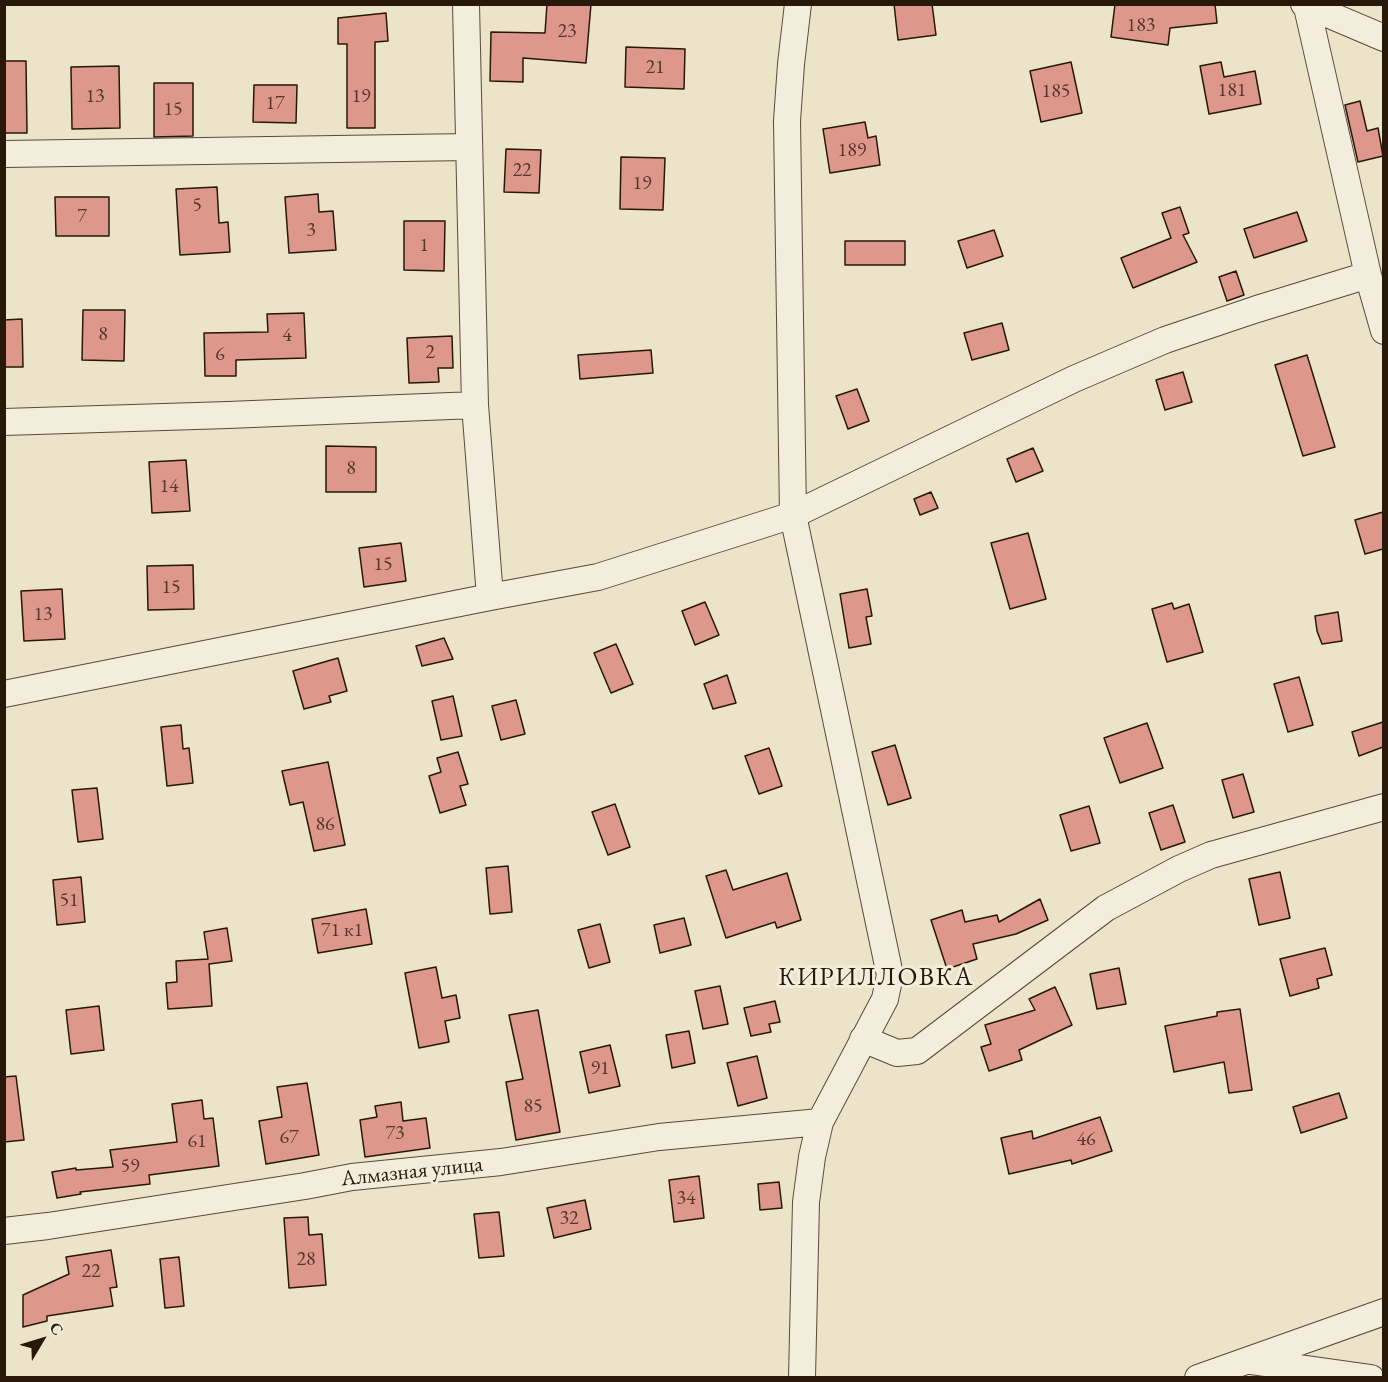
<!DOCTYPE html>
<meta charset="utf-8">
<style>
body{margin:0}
#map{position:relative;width:1388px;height:1382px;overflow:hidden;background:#ebe4c9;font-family:"EB Garamond",serif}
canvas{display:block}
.frame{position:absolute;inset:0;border:6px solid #271809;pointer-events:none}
.north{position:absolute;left:12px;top:1310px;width:60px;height:60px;-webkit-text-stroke:4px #f2eddc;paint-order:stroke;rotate:52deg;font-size:16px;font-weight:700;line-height:24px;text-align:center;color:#271809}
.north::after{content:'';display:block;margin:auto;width:21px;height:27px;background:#271809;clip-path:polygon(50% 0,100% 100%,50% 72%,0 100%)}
</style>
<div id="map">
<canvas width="1388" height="1382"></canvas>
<div class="frame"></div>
<div class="north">С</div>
</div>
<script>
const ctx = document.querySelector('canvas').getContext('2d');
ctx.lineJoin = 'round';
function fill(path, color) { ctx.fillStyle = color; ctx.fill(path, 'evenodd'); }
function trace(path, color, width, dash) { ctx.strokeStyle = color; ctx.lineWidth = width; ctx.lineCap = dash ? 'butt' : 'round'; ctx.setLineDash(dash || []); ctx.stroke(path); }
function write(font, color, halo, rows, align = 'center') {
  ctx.font = font + ' "EB Garamond",serif'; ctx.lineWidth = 6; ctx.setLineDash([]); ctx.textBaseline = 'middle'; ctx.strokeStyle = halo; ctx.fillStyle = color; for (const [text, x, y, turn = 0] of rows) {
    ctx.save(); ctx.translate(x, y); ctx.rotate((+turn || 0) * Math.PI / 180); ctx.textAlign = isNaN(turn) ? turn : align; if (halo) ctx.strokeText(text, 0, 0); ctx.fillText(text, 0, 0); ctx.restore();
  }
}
const building = new Path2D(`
 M 547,4 L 591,4 L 586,63 L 523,58 L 523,82 L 490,81 L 491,32 L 545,33 Z
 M 894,4 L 932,4 L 936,35 L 898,40 Z
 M 1115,4 L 1215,4 L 1217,23 L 1170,28 L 1168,45 L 1111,37 Z
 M 386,13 L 388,41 L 375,42 L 375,128 L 347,128 L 347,44 L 338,44 L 338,18 Z
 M 626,47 L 685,49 L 684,89 L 625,87 Z
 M 4,61 L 26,61 L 27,133 L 4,133 Z
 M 1071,62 L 1082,113 L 1041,122 L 1030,71 Z
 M 1221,62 L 1224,77 L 1255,71 L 1261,104 L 1209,114 L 1200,66 Z
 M 119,66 L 120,128 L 72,129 L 71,67 Z
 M 154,83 L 193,83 L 193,136 L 154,137 Z
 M 254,85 L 297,85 L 296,123 L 253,122 Z
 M 1360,101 L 1367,131 L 1378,128 L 1383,156 L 1358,162 L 1345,105 Z
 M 865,122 L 868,138 L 876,136 L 880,165 L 830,173 L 823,129 Z
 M 506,149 L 541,150 L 539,193 L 504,192 Z
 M 621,157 L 665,158 L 663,210 L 620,209 Z
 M 217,187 L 219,223 L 228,222 L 230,252 L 180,255 L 176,189 Z
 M 318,194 L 319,212 L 333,211 L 336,250 L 289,253 L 285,197 Z
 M 55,197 L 109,197 L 109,236 L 56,236 Z
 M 1180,207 L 1189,233 L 1183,235 L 1197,262 L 1133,288 L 1121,258 L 1171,238 L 1162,213 Z
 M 1297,212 L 1307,241 L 1254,258 L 1244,229 Z
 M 404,221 L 445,221 L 444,271 L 404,270 Z
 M 994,230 L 1003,256 L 967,268 L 958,241 Z
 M 845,241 L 905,241 L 905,265 L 845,265 Z
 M 1236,271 L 1244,295 L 1227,301 L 1219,277 Z
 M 83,310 L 125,310 L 124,361 L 82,360 Z
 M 304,313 L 306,358 L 236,360 L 236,376 L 205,376 L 204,333 L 268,332 L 267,314 Z
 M 22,319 L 23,367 L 4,367 L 4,320 Z
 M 1002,323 L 1009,350 L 972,360 L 964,333 Z
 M 452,336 L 453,368 L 438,368 L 439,382 L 409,383 L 407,338 Z
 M 651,350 L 653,373 L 580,379 L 578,355 Z
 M 1307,355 L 1335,447 L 1303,456 L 1275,365 Z
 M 1183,372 L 1192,402 L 1165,410 L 1156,380 Z
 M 857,389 L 869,421 L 848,429 L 836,396 Z
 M 326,446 L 376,447 L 376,492 L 326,492 Z
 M 1033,448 L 1043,471 L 1016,482 L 1007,459 Z
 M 186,460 L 190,511 L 152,513 L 149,462 Z
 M 931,492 L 938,508 L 920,515 L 914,499 Z
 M 1383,512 L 1383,549 L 1365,554 L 1355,520 Z
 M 1028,533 L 1046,599 L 1010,609 L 991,543 Z
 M 401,543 L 406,581 L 364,587 L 359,548 Z
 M 193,565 L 194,609 L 148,610 L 147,566 Z
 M 62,589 L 65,639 L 24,641 L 21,591 Z
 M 867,589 L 872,616 L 866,617 L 871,644 L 849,648 L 840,594 Z
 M 705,602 L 719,635 L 695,645 L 682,611 Z
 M 1172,603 L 1174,609 L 1189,604 L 1203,652 L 1167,662 L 1152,609 Z
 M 1338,612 L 1342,641 L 1322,644 L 1317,631 L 1315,616 Z
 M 444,638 L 453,659 L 422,666 L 416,646 Z
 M 616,644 L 633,684 L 611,693 L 594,653 Z
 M 338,658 L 347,691 L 329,696 L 331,702 L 304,709 L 293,671 Z
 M 727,675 L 736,703 L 713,709 L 704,684 Z
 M 1299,677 L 1313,725 L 1288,732 L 1274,684 Z
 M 453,696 L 462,736 L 441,740 L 432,701 Z
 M 516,700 L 525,734 L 501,740 L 492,706 Z
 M 1383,722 L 1383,747 L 1359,756 L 1352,732 Z
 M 1147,723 L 1163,768 L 1120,783 L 1104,738 Z
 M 181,725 L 183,749 L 189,748 L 193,783 L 167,786 L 161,727 Z
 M 895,745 L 911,798 L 888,805 L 872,752 Z
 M 769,748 L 782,786 L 759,794 L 745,756 Z
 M 458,752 L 468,784 L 460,786 L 466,805 L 440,813 L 429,776 L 441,772 L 437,758 Z
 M 328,762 L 345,845 L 314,851 L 303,802 L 290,805 L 282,771 Z
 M 1243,774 L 1254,812 L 1233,818 L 1222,780 Z
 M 97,788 L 103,839 L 78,842 L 72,790 Z
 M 615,804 L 630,847 L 608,855 L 592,812 Z
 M 1173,805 L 1185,842 L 1161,850 L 1149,813 Z
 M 1089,806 L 1100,843 L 1071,851 L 1060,815 Z
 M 508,866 L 512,912 L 490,914 L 486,868 Z
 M 726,870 L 733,890 L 787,873 L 801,920 L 777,928 L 775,922 L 726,938 L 706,876 Z
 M 1280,872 L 1290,918 L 1259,925 L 1249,879 Z
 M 81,877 L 85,922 L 57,925 L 53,880 Z
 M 1040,899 L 1048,920 L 1016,934 L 973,944 L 977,959 L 947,969 L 931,920 L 962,910 L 965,922 L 997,915 L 999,922 Z
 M 366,909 L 372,944 L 318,953 L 312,919 Z
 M 684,918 L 691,945 L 660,953 L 654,925 Z
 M 600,924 L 610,962 L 589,968 L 578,930 Z
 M 227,928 L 232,961 L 209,964 L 212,1006 L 168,1009 L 166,983 L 177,982 L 176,961 L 208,959 L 204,932 Z
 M 1325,948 L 1332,975 L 1317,979 L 1319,988 L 1290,996 L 1280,959 Z
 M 436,967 L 442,998 L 456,995 L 460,1018 L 445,1021 L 449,1042 L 419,1048 L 405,973 Z
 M 1119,968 L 1126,1004 L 1097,1009 L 1090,974 Z
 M 720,986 L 728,1024 L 703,1029 L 695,991 Z
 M 1055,987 L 1072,1025 L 1019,1050 L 1022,1060 L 989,1071 L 981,1047 L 991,1044 L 985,1025 L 1035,1010 L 1029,999 Z
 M 775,1001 L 780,1022 L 769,1024 L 771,1032 L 751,1036 L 744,1008 Z
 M 99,1006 L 104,1050 L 71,1054 L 66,1010 Z
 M 1240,1009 L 1252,1090 L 1229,1093 L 1224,1062 L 1174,1072 L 1165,1026 L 1217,1016 L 1217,1012 Z
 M 538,1010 L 560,1132 L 516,1140 L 506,1082 L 523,1079 L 509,1015 Z
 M 689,1031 L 695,1063 L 672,1068 L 666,1035 Z
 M 610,1045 L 620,1086 L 589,1093 L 580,1052 Z
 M 757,1056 L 767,1098 L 738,1106 L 727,1063 Z
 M 16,1076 L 24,1140 L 4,1142 L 4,1077 Z
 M 307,1083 L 319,1155 L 266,1164 L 259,1121 L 282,1117 L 277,1087 Z
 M 1339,1093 L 1347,1118 L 1301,1133 L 1293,1107 Z
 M 202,1100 L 204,1119 L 213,1118 L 219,1166 L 149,1175 L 150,1184 L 80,1192 L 81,1194 L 57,1198 L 52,1172 L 76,1168 L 76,1170 L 113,1167 L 110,1150 L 177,1142 L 172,1104 Z
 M 401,1102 L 403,1121 L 426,1118 L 430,1148 L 365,1157 L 360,1120 L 377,1117 L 375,1106 Z
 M 1100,1117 L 1112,1151 L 1072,1164 L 1071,1160 L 1009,1174 L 1001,1138 L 1032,1131 L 1033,1139 Z
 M 699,1176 L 704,1218 L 674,1222 L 669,1180 Z
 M 779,1182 L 782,1208 L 760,1210 L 758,1184 Z
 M 585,1200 L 591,1229 L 554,1238 L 547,1208 Z
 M 499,1212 L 504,1256 L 479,1258 L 474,1214 Z
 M 308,1217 L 309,1235 L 322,1234 L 326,1285 L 289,1288 L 284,1218 Z
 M 111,1250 L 117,1287 L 110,1288 L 113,1306 L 47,1316 L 47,1321 L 23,1327 L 23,1295 L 69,1274 L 66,1257 Z
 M 179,1257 L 184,1306 L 165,1308 L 160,1259 Z`);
fill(building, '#de978b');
trace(building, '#271809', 1.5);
const minor = new Path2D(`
 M 466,4 L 475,405 L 490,597
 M 798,4 L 791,64 L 787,121 L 793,515 L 890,975 L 885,999 L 820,1122 L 812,1157 L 806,1202 L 802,1378
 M 1304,4 L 1384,38
 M 1307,7 L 1368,275 L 1384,331
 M 4,154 L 469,147
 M 4,422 L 228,415 L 475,405
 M 4,694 L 490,597 L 598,577 L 793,515 L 1074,379 L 1165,340 L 1257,309 L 1368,275
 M 863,1039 L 897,1053 L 917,1051 L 1106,908 L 1179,869 L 1211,855 L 1384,807
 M 4,1231 L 48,1226 L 305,1186 L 352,1177 L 501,1162 L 659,1137 L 820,1122
 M 1250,1361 L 1371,1378
 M 1198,1378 L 1384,1312`);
trace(minor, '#584b39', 28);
trace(minor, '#f2eddc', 26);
write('20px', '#55382a', null, [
 ["183",1141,26],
 ["23",567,32],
 ["21",655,68],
 ["181",1232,91],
 ["185",1056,92],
 ["13",95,97],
 ["19",361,97],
 ["17",275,104],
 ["15",173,110],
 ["189",852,151],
 ["22",522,171],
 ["19",642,184],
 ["5",197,206],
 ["7",82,217],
 ["3",311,231],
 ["1",424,246],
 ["8",103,335],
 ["4",287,336],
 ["2",430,353],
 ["6",220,355],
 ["8",351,469],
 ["14",169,487],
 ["15",383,565],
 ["15",171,588],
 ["13",43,615],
 ["86",325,825],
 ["51",69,901],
 ["71 к1",342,931],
 ["91",600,1069],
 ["85",533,1107],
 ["73",395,1134],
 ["67",289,1138],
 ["46",1086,1140],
 ["61",197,1142],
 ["59",130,1167],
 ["34",686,1199],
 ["32",569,1219],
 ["28",306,1260],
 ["22",91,1272]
]);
write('22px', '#271809', '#f2eddc', [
 ["Алмазная улица",412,1172,-6]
]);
ctx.letterSpacing = '1.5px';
write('26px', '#271809', '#f2eddc', [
 ["КИРИЛЛОВКА",876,978]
]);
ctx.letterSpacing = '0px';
</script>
